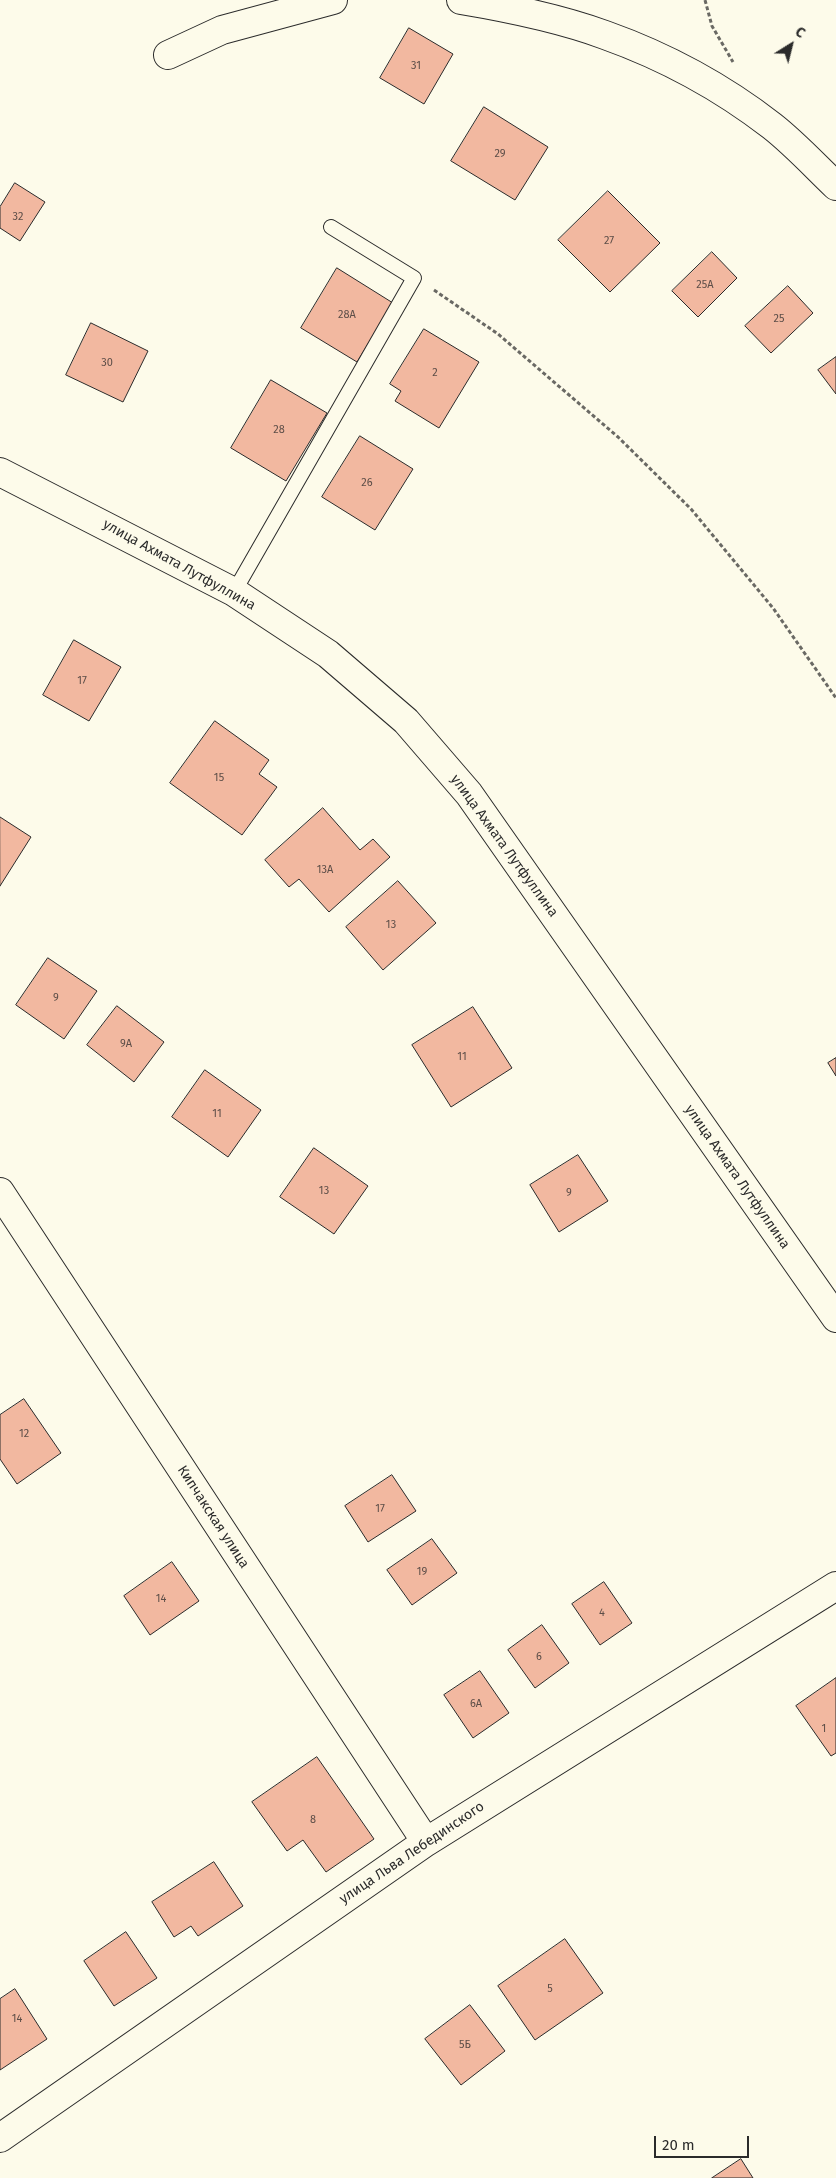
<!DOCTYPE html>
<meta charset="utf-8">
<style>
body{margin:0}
#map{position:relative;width:836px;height:2178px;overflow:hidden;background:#fdfbea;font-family:"Fira Sans",sans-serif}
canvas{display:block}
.north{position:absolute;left:766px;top:20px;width:50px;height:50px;-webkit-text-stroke:4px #fdfbea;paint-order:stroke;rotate:36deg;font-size:14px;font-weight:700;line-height:20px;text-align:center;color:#2b2b2b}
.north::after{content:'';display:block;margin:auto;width:18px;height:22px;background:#2b2b2b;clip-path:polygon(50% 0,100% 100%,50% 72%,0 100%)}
.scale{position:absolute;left:654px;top:2136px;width:95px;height:22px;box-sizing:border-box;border:2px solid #2b2b2b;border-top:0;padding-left:6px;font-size:15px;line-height:18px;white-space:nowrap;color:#2b2b2b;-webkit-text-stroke:4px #fdfbea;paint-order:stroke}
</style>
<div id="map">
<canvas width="836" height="2178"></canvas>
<div class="north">С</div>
<div class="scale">20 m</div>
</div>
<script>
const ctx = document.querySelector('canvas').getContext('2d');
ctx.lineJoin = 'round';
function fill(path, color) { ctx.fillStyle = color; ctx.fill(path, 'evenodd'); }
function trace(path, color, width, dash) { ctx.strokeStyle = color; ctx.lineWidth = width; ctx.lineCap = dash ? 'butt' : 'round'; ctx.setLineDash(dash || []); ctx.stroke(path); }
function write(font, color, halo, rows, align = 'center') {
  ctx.font = font + ' "Fira Sans",sans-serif'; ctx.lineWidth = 4; ctx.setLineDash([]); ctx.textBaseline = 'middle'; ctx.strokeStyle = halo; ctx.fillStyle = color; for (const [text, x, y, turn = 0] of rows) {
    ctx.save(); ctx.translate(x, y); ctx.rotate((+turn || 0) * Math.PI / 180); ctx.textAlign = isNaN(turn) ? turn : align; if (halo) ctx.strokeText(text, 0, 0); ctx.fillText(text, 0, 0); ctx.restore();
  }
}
const building = new Path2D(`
 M 409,28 L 453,54 L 424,104 L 380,78 Z
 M 484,107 L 548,147 L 515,200 L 451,161 Z
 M 15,183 L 45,202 L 20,241 L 0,228 L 0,207 Z
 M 608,191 L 660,243 L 610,292 L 558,240 Z
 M 712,252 L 737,278 L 698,317 L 672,291 Z
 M 337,268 L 393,303 L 357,362 L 301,328 Z
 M 788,286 L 813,313 L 771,353 L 745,326 Z
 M 91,323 L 148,351 L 123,402 L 66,375 Z
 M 424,329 L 479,362 L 439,428 L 395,401 L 401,391 L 390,384 Z
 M 836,357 L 836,394 L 818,370 Z
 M 271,380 L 327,413 L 286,481 L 231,448 Z
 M 360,436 L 413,469 L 375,530 L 322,497 Z
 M 74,640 L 121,667 L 89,721 L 43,695 Z
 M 215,721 L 269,760 L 259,774 L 277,787 L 242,835 L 170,783 Z
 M 323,808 L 360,850 L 373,839 L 390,857 L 329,912 L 299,879 L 289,887 L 265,860 Z
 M 0,817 L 31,837 L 0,886 Z
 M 398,881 L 436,923 L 383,970 L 346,927 Z
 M 48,958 L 97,991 L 64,1039 L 16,1005 Z
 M 117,1006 L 164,1042 L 134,1082 L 87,1045 Z
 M 473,1007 L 512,1068 L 451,1107 L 412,1045 Z
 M 836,1058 L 836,1076 L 828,1063 Z
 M 205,1070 L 261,1110 L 228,1157 L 172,1117 Z
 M 314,1148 L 368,1186 L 334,1234 L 280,1197 Z
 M 578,1155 L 608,1201 L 559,1232 L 530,1185 Z
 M 24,1399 L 61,1453 L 17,1484 L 0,1459 L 0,1415 Z
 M 392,1475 L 416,1511 L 368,1542 L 345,1506 Z
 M 432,1539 L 457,1573 L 412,1605 L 387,1570 Z
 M 172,1562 L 199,1601 L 150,1635 L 124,1596 Z
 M 604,1582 L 632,1623 L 600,1645 L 572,1604 Z
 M 542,1625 L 569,1663 L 535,1688 L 508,1650 Z
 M 480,1671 L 509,1713 L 473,1738 L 444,1695 Z
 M 836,1678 L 836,1753 L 831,1756 L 796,1706 Z
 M 317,1757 L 374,1839 L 326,1872 L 303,1840 L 287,1851 L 252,1802 Z
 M 214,1862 L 243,1906 L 198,1936 L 191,1926 L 174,1937 L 152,1902 Z
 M 126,1932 L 157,1978 L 114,2006 L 84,1961 Z
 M 565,1939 L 603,1993 L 535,2040 L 498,1986 Z
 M 15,1989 L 47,2039 L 0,2070 L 0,1999 Z
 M 470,2005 L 505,2051 L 461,2085 L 425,2039 Z
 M 741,2159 L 753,2178 L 712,2178 Z`);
fill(building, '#f2b8a0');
trace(building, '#2b2b2b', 1);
const service = new Path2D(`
 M 234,592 L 414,278 L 331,227`);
const minor = new Path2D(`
 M 461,0 C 509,8 559,18 605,35 C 664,56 723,88 772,126 C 795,144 815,166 836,186
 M 168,55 L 222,30 L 333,0
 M 0,472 L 234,592 L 328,654 L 406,721 L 469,794 L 836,1318
 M 0,1192 L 426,1842
 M 0,2138 L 426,1842 L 836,1586`);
trace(service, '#2b2b2b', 16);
trace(minor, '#2b2b2b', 30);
trace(new Path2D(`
 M 705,0 L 712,26 L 733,62
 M 434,290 L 498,334 L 618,437 L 691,509 L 773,608 L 836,698`), '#6a6964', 3, [4, 2.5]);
trace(service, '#fdfbea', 14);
trace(minor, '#fdfbea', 28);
write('11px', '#5d4e48', null, [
 ["31",416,66],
 ["29",500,154],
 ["32",18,217],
 ["27",609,241],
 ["25А",705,285],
 ["28А",347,315],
 ["25",779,319],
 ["30",107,363],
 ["2",435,373],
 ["28",279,430],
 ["26",367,483],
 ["17",82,681],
 ["15",219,778],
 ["13А",325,870],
 ["13",391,925],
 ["9",56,998],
 ["9А",126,1044],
 ["11",462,1057],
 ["11",217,1114],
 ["13",324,1191],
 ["9",569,1193],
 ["12",24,1434],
 ["17",380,1509],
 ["19",422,1572],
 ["14",161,1599],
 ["4",602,1613],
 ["6",539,1657],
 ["6А",476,1704],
 ["1",824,1729],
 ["8",313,1820],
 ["5",550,1989],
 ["14",17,2019],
 ["5Б",465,2045]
]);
write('14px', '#2b2b2b', '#fdfbea', [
 ["улица Ахмата Лутфуллина",179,565,29],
 ["улица Ахмата Лутфуллина",504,846,54],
 ["улица Ахмата Лутфуллина",737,1177,55],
 ["Кипчакская улица",213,1517,57],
 ["улица Льва Лебединского",412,1853,-34]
]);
</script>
